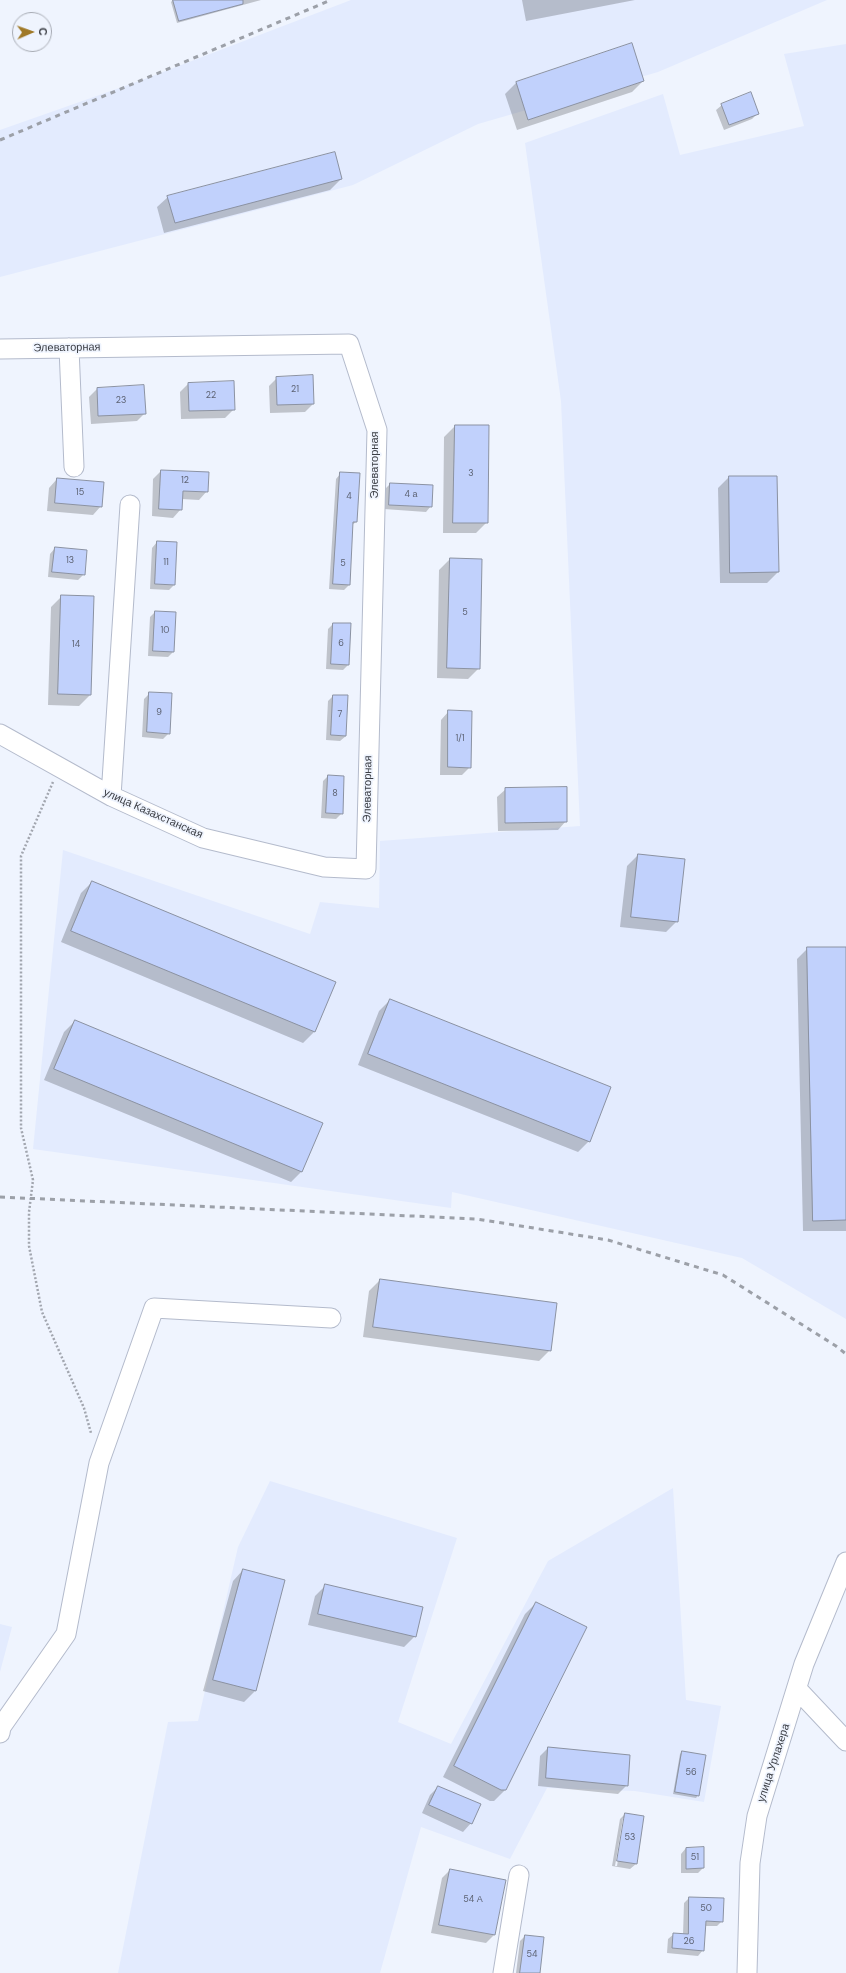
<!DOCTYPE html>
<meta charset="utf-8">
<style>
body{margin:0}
#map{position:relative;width:846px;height:1973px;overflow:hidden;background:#eff4fe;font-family:"DM Sans",sans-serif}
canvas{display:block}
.north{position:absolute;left:12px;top:12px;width:40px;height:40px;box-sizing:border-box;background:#eff4fe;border:1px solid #a7abb4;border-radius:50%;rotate:88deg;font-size:11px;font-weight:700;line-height:16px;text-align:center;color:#3a3d44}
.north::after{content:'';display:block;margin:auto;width:14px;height:18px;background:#a07927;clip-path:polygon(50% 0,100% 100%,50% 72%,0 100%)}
</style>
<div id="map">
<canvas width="846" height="1973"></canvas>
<div class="north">С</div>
</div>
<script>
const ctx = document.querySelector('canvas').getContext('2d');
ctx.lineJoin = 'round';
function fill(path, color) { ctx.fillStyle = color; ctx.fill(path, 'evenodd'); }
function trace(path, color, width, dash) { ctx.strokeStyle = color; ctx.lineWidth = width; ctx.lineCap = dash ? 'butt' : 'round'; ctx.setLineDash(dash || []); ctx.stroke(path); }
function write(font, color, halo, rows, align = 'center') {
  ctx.font = font + ' "DM Sans",sans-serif'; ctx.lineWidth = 3.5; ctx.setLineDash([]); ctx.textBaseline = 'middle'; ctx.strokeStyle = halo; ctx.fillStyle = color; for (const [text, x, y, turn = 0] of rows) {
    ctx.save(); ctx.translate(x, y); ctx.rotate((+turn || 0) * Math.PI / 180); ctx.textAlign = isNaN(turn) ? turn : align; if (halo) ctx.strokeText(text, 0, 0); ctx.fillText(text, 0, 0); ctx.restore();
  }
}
fill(new Path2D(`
 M 351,0 L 827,0 L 658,72 L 478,124 L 353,185 L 0,277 L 0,130 L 142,80 Z
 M 846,44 L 846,1319 L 742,1258 L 452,1192 L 451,1208 L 33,1149 L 63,850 L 310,934 L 320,902 L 379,908 L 380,841 L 580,826 L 561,401 L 525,143 L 663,94 L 680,155 L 804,126 L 784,54 Z
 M 270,1481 L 457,1538 L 398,1722 L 451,1744 L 548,1561 L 673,1488 L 686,1700 L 721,1706 L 704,1802 L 635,1791 L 547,1788 L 510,1859 L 421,1827 L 380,1973 L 118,1973 L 168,1722 L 198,1721 L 238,1547 Z
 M 0,1624 L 12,1627 L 0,1672 Z`), '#e3ebfe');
fill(new Path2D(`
 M 173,0 L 261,0 L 177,23 L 171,2 Z
 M 522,0 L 635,0 L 526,21 Z
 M 643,81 L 632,92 L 517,130 L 505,94 L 516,83 Z
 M 722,105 L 758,113 L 752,119 L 724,130 L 716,110 Z
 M 341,179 L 330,190 L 164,233 L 157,207 L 168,197 Z
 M 277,378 L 313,404 L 305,412 L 270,413 L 269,386 Z
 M 188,384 L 234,409 L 225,418 L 181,419 L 180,392 Z
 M 97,389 L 145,413 L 137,421 L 91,424 L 89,397 Z
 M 455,426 L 487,522 L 476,533 L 443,533 L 444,437 Z
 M 161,471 L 207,491 L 199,500 L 182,499 L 181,509 L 173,518 L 152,516 L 153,479 Z
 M 341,473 L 356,522 L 352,525 L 349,585 L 344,590 L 329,589 L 336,479 Z
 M 729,477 L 776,477 L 778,572 L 767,583 L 720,583 L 718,488 Z
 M 57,479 L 101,506 L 93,515 L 47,511 L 49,488 Z
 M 390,484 L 431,506 L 426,512 L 384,509 L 385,489 Z
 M 157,542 L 174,585 L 169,590 L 150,589 L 152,548 Z
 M 55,548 L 84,574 L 78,580 L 48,577 L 50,554 Z
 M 450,559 L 479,668 L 468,679 L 437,678 L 439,570 Z
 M 62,596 L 93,597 L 90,695 L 79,706 L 48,705 L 51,607 Z
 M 155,612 L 173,652 L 168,657 L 148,656 L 150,617 Z
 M 333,624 L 348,665 L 343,670 L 326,669 L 328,629 Z
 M 150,693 L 169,733 L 163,739 L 142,737 L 144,699 Z
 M 333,696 L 346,736 L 340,741 L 326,740 L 328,701 Z
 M 449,711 L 470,767 L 462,775 L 440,775 L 441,720 Z
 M 328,776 L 342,813 L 336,819 L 321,818 L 323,781 Z
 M 506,789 L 566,821 L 558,830 L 498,831 L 497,797 Z
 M 638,855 L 677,921 L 666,932 L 620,927 L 627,866 Z
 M 92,882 L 334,983 L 314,1032 L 303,1043 L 61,942 L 81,893 Z
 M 808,948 L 846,948 L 846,1231 L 803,1231 L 797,959 Z
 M 390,1000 L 589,1141 L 578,1152 L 358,1065 L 379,1011 Z
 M 75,1021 L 302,1171 L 291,1182 L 44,1080 L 64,1032 Z
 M 380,1280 L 550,1350 L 539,1361 L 363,1337 L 369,1291 Z
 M 243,1570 L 255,1691 L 244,1702 L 203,1691 L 233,1581 Z
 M 326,1585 L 415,1636 L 404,1647 L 308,1625 L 315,1596 Z
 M 536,1603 L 505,1790 L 494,1801 L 490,1801 L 443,1777 L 525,1614 Z
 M 548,1748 L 627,1785 L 618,1794 L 538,1786 L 540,1756 Z
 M 682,1752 L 698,1795 L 696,1798 L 673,1794 L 680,1754 Z
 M 438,1787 L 471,1823 L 463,1832 L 422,1813 L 430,1795 Z
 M 625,1814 L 636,1864 L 630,1869 L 612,1866 L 620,1819 ZM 623,1818 L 625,1818 L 617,1866 L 615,1866 Z
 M 686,1848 L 703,1868 L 698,1873 L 681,1873 L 681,1854 Z
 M 450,1870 L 505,1881 L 494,1935 L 486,1943 L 431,1933 L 442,1878 Z
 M 689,1898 L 722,1921 L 717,1926 L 705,1926 L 703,1950 L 698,1956 L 667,1953 L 668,1939 L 674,1934 L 683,1935 L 684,1903 Z
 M 525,1936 L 539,1973 L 516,1973 L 520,1941 Z`), '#0003');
const building = new Path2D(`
 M 173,0 L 243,0 L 243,4 L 179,21 Z
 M 632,43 L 644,81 L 528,120 L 516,82 Z
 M 751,92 L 759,114 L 729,125 L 721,104 Z
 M 335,152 L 342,179 L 175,223 L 167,196 Z
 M 313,375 L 314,404 L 277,405 L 276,377 Z
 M 234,381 L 235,410 L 189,411 L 188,383 Z
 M 144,385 L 146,414 L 98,416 L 97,388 Z
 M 455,425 L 489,425 L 488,523 L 453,523 Z
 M 161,470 L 209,472 L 208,492 L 183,491 L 182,510 L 159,509 Z
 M 340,472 L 360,473 L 357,522 L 353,522 L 350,585 L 333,584 Z
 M 729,476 L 777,476 L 779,572 L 730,573 Z
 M 57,478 L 104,482 L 102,507 L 55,503 Z
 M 390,483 L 433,485 L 432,507 L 389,505 Z
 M 157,541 L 177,542 L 175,585 L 155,584 Z
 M 55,547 L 87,550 L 85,575 L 52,572 Z
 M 450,558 L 482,559 L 480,669 L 447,668 Z
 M 61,595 L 94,596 L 91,695 L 58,694 Z
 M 155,611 L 176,612 L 174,652 L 153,651 Z
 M 333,623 L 351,623 L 349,665 L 331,664 Z
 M 149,692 L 172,693 L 170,734 L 147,732 Z
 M 333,695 L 348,695 L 346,736 L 331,735 Z
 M 448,710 L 472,711 L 471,768 L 448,767 Z
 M 328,775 L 344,776 L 343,814 L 326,813 Z
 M 567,787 L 567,822 L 505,823 L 505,788 Z
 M 638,854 L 685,859 L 678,922 L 631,917 Z
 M 92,881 L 336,982 L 315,1032 L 71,931 Z
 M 807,947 L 846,947 L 846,1220 L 813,1221 Z
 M 390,999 L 611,1087 L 590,1142 L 368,1054 Z
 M 75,1020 L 323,1123 L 302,1172 L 54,1069 Z
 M 380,1279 L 557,1303 L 551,1351 L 373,1327 Z
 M 243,1569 L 285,1580 L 256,1691 L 213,1680 Z
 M 325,1584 L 423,1607 L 416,1637 L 318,1614 Z
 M 536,1602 L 587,1627 L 506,1790 L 501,1790 L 454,1766 Z
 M 548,1747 L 630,1755 L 628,1786 L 546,1778 Z
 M 682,1751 L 706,1755 L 699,1796 L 675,1792 Z
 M 438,1786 L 481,1804 L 472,1824 L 429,1805 Z
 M 625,1813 L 644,1816 L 637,1864 L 617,1861 Z
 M 704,1847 L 704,1868 L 686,1869 L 686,1848 Z
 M 450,1869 L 506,1880 L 495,1935 L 439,1925 Z
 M 689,1897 L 724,1898 L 723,1922 L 706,1921 L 704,1951 L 672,1948 L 673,1933 L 688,1934 Z
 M 525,1935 L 544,1937 L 540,1973 L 520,1973 Z`);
fill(building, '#c1d1fc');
trace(building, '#8b92a2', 1);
const minor = new Path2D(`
 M 69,348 L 74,467
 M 0,349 L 349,344 L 377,430 L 366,869 L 324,867 L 203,838 L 111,796 L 0,734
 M 111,796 L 130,505
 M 797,1689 L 846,1741
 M 0,1733 L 1,1727 L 66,1634 L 99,1463 L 154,1308 L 331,1318
 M 503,1973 L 519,1875
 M 747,1973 L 750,1863 L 757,1816 L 804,1664 L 846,1562`);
trace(minor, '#b4bbcc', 21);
trace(new Path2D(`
 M 53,782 L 21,856 L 21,1128 L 33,1180 L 29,1212 L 29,1246 L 42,1312 L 84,1408 L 91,1433`), '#a2a6af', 2.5, [2, 2]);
trace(minor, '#fff', 19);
trace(new Path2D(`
 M 0,140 L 331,0
 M 0,1197 L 477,1219 L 608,1240 L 723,1275 L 836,1346 L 846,1354`), '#9ca0a8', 3, [5, 5]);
write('9px', '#5c6272', null, [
 ["21",295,390],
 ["22",211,396],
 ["23",121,401],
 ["3",471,474],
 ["12",185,481],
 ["15",80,493],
 ["4 а",411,495],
 ["4",349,497],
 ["13",70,561],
 ["11",166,563],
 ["5",343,564],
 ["5",465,613],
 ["10",165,631],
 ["6",341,644],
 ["14",76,645],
 ["9",159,713],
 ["7",340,715],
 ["1/1",460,739],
 ["8",335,794],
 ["56",691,1773],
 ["53",630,1838],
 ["51",695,1858],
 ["54 А",473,1900],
 ["50",706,1909],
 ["26",689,1942],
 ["54",532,1955]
]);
write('11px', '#3a3d44', '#eff4fe', [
 ["Элеваторная",67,348,-1],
 ["Элеваторная",375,465,-90],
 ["Элеваторная",368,789,-89],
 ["улица Казахстанская",153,814,24],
 ["улица Урлахера",774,1763,-72]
]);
</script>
